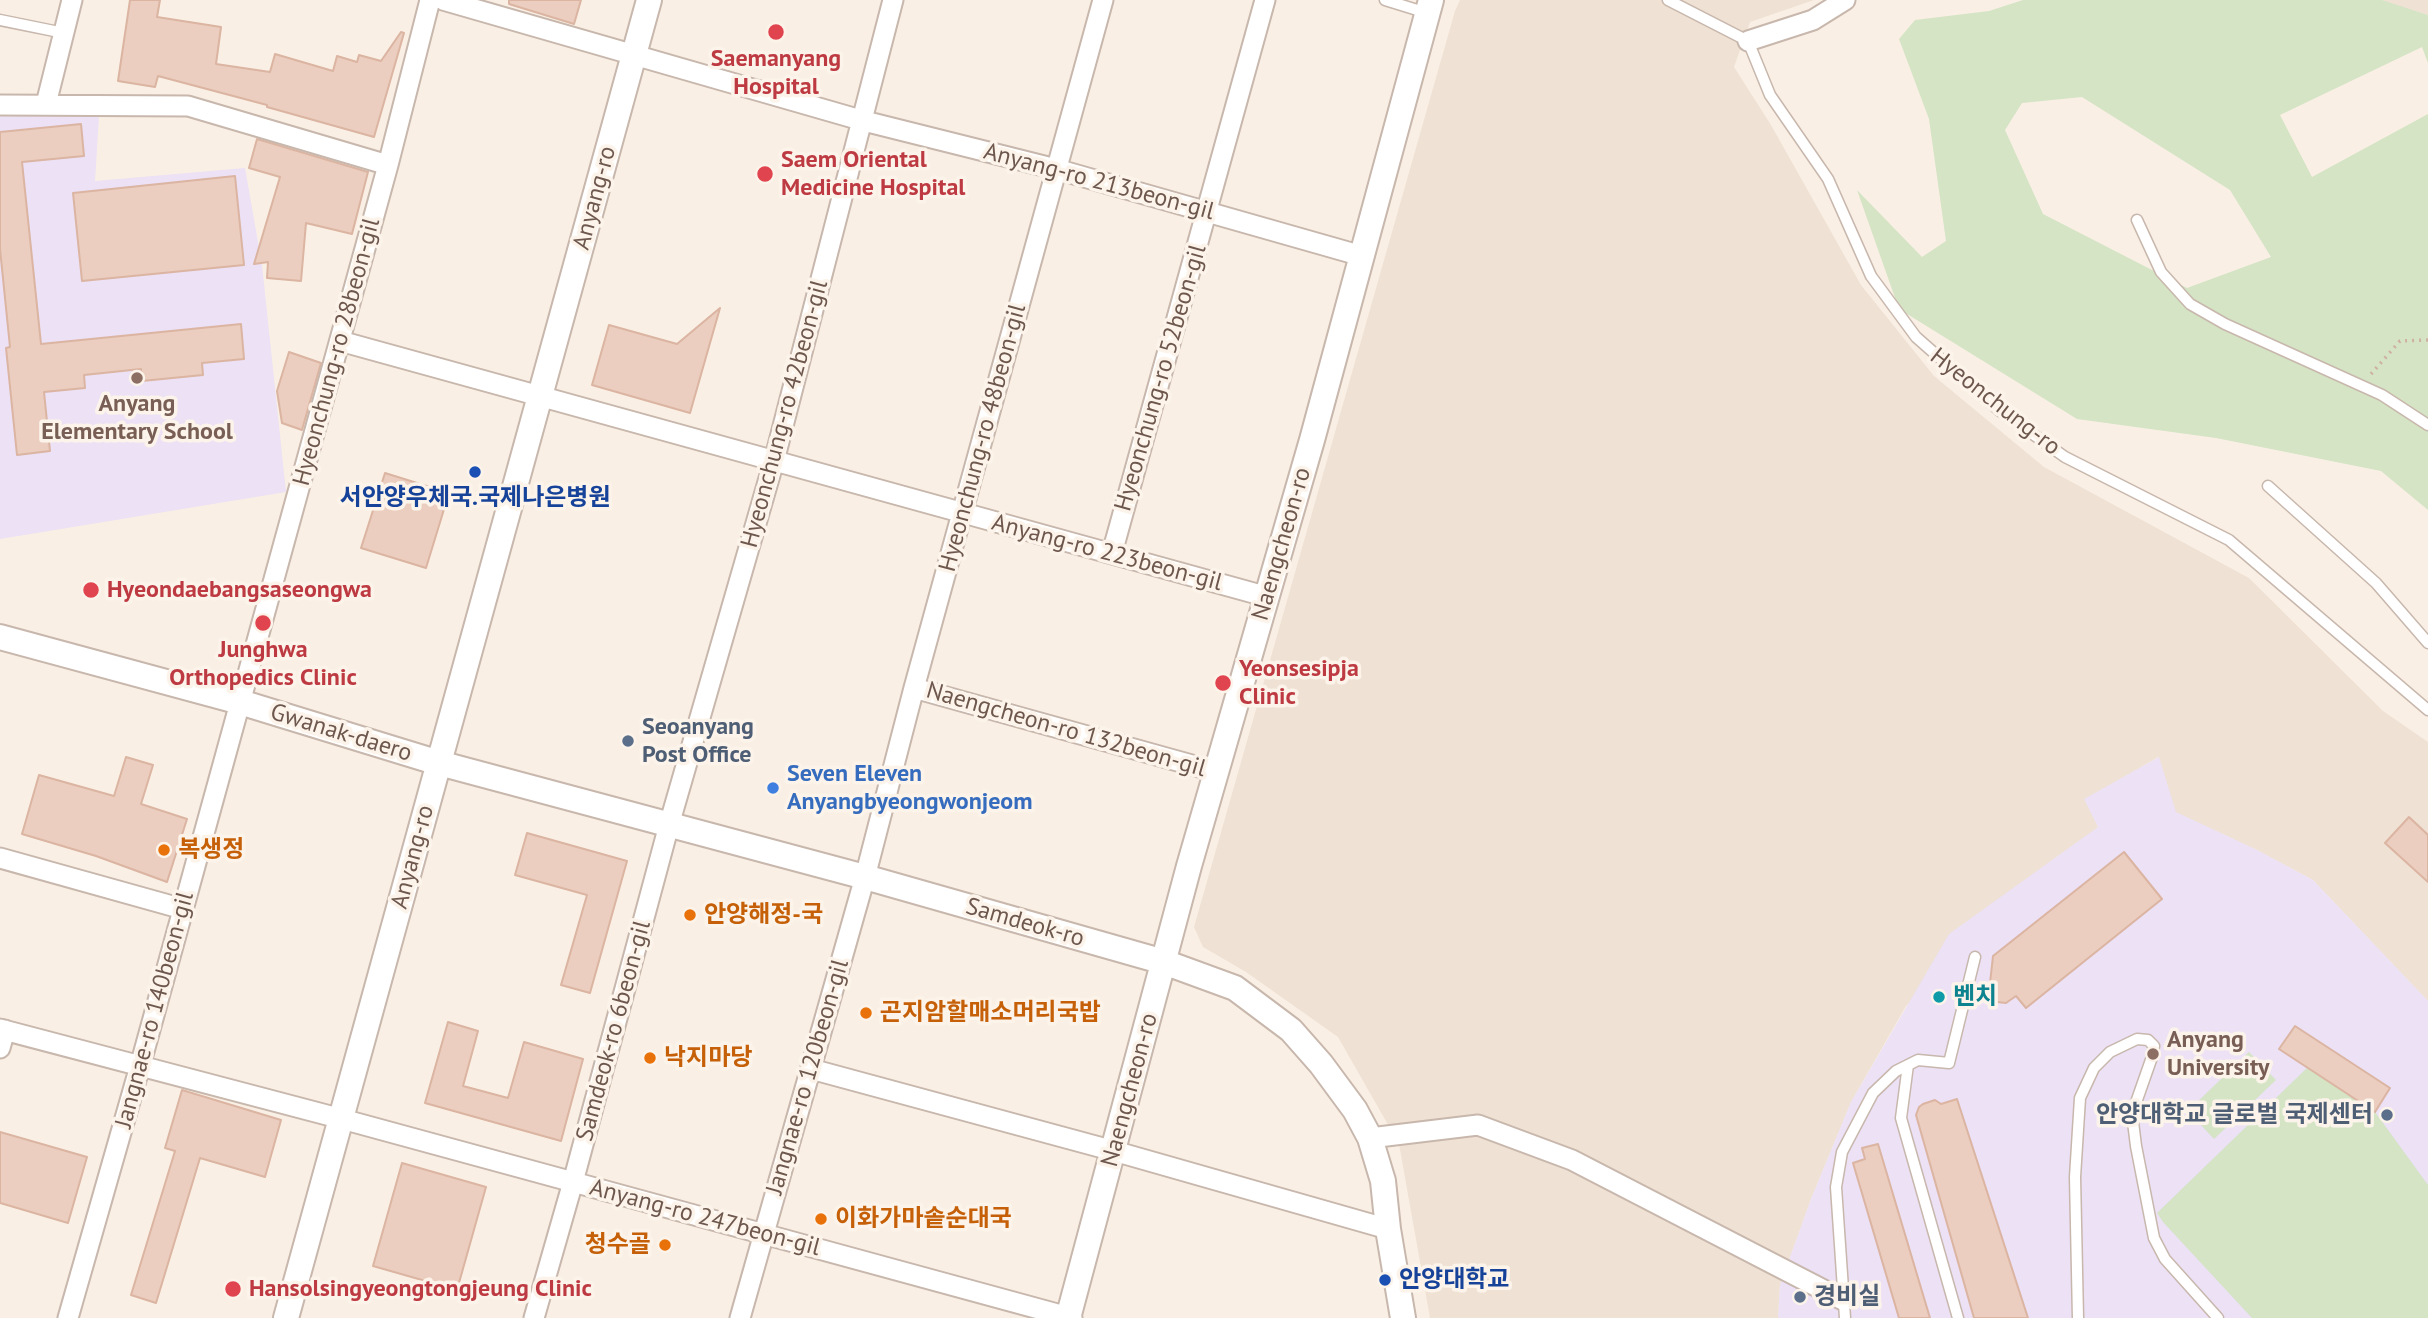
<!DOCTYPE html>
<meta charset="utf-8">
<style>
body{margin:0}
canvas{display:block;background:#f9efe4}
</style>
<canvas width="2428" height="1318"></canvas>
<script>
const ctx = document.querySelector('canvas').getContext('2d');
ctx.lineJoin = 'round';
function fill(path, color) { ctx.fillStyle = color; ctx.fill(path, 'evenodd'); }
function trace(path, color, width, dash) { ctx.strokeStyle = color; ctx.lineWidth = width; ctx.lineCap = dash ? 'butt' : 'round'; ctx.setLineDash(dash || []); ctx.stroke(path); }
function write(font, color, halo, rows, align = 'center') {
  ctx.font = font + ' "PT Sans","Noto Sans KR",sans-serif'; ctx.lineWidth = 7; ctx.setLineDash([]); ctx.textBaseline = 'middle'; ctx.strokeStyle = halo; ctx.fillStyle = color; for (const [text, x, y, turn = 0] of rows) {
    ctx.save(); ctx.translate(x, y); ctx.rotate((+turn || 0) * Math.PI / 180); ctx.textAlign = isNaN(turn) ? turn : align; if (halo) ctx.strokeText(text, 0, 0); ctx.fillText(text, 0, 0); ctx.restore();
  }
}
fill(new Path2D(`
 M 1460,0 L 1814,0 L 1750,22 L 1734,67 L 1771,125 L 1861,285 L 1934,376 L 2044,467 L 2249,578 L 2383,711 L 2428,742 L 2428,1001 L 2313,880 L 2257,850 L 2175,812 L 2158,757 L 2085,800 L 2098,827 L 1906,1006 L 1851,1102 L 1811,1199 L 1780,1285 L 1778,1318 L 1430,1318 L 1399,1144 L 1338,1037 L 1246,972 L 1203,947 L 1194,927 L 1455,11 Z
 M 2382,0 L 2428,0 L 2428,15 L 2391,4 Z`), '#efe1d4');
fill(new Path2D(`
 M 0,116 L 99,116 L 95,181 L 245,168 L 262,265 L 286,492 L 0,539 Z
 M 2159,757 L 2176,812 L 2257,850 L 2313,880 L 2428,1001 L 2428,1318 L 1778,1318 L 1780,1285 L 1811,1199 L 1851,1102 L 1949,934 L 2098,827 L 2084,799 Z`), '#ece1f5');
fill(new Path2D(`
 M 2023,0 L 2382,0 L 2428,15 L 2428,63 L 2422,47 L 2280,115 L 2312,177 L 2428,114 L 2428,510 L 2381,471 L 2216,438 L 2077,419 L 1899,309 L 1857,190 L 1922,257 L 1946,241 L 1929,119 L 1899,39 L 1915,20 L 1989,11 ZM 2082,97 L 2230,190 L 2271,257 L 2187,288 L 2043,214 L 2005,130 L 2022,103 Z
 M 2249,1052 L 2276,1080 L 2214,1139 L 2188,1111 Z
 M 2308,1067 L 2375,1112 L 2428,1185 L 2428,1318 L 2252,1318 L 2163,1222 L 2157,1213 Z`), '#d4e4c5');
const building = new Path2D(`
 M 130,0 L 160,0 L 157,17 L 221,27 L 216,64 L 270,72 L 275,54 L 333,71 L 337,56 L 357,62 L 359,55 L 381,61 L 401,32 L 404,33 L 374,137 L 267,107 L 267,105 L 158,76 L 155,87 L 118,81 Z
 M 509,0 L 581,0 L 574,24 L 509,4 Z
 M 81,124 L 84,156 L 22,162 L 41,344 L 241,324 L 244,359 L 202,363 L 203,375 L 142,381 L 141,369 L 84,375 L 85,388 L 44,392 L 50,451 L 17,455 L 6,348 L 10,347 L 0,249 L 0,132 Z
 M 257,139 L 368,172 L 352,234 L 306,223 L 301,281 L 267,278 L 268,262 L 254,264 L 280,177 L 249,168 Z
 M 235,176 L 244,265 L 82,281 L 73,193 Z
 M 720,308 L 690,413 L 592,385 L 609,325 L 677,344 Z
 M 289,352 L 321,363 L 302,430 L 282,423 L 277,391 Z
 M 385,473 L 449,493 L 426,568 L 361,548 Z
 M 126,757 L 153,765 L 141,804 L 187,819 L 167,882 L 96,856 L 22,834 L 39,775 L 114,796 Z
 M 2409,817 L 2428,835 L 2428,882 L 2385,843 Z
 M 527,833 L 627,861 L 590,993 L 561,985 L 587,895 L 515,875 Z
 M 2124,852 L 2162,899 L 2026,1008 L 2016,996 L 2006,1003 L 1988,1001 L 1993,956 Z
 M 448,1022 L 478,1031 L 463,1086 L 508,1098 L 524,1042 L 583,1059 L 561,1141 L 425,1103 Z
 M 2295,1026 L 2390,1088 L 2375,1112 L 2279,1049 Z
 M 182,1090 L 281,1120 L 265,1177 L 200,1158 L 156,1303 L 131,1295 L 175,1151 L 165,1148 Z
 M 1957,1099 L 2028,1318 L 1974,1318 L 1916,1115 L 1919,1107 L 1923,1104 L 1935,1100 L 1941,1104 Z
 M 0,1132 L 87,1157 L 68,1223 L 0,1203 Z
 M 1878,1144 L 1930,1318 L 1899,1318 L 1853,1163 L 1865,1159 L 1862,1148 Z
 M 402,1163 L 486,1187 L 457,1290 L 373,1266 Z`);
fill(building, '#ebcebf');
trace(building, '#dbb4a2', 2);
const service = new Path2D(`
 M 1385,0 L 1427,13
 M 1668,0 L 1748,41 L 1770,95 L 1828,179 L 1871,276 L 1916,337 L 2000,411 L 2065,457 L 2229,540 L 2428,710
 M 0,20 L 64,33
 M 2137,220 L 2161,272 L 2190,304 L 2225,324 L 2382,395 L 2428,425
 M 2268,486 L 2376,583 L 2428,643
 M 1908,1065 L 1901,1118 L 1958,1318
 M 1845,1318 L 1836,1187 L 1842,1152 L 1873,1093 L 1896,1071 L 1918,1060 L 1949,1063 L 1975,957
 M 2078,1318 L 2075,1177 L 2080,1098 L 2094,1068 L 2110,1052 L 2137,1039 L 2148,1040 L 2154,1046 L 2152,1057 L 2132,1114 L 2136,1146 L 2154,1238 L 2165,1259 L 2218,1318`);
const minor = new Path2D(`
 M 443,0 L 864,121 L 1056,169 L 1362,256
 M 1748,41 L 1813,20 L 1845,0
 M 46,104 L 72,0
 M 0,105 L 188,106 L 388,165
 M 340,341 L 1268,597
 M 1112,553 L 1265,0
 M 914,688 L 1217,772
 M 0,858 L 183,909
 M 0,1029 L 342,1119 L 1072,1318
 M 0,1048 L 5,1030
 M 811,1069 L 1114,1151 L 1388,1229
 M 1370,1138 L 1478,1125 L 1572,1160 L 1843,1300
 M 68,1318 L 140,1066 L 388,165 L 430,0
 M 534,1318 L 573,1182 L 669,825 L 774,461 L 893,0
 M 740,1318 L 865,877 L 914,688 L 1103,0`);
const tertiary = new Path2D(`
 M 0,637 L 240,702 L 439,763 L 865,877 L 1164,962 L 1235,988 L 1291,1030 L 1321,1064 L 1355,1110 L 1370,1138 L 1383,1181 L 1388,1229 L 1403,1318
 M 286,1318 L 649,0
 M 1068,1318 L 1189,866 L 1312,440 L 1431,0`);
trace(service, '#c8b7ac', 13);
trace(minor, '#c8b7ac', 23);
trace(tertiary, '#c8b7ac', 28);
trace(new Path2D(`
 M 2371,374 L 2400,341 L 2428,340`), '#cfb1a3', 3.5, [2, 5]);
trace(service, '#fff', 10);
trace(minor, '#fff', 19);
trace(tertiary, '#fff', 24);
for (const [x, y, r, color] of [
 [776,32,9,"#e0444e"],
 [765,174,9,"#e0444e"],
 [137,378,7,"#8d6e63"],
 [475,472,7,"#1a4fb4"],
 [91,590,9,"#e0444e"],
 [263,623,9,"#e0444e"],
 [1223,683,9,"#e0444e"],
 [628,741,7,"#5c6f8a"],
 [773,788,7,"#3f7fe0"],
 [164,850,7,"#e8710a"],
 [690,915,7,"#e8710a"],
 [1939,997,7,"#0f9aa8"],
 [866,1013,7,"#e8710a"],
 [2153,1054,7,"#8d6e63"],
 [650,1058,7,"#e8710a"],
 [2387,1115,7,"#5c6f8a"],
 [821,1219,7,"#e8710a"],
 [665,1245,7,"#e8710a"],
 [1385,1280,7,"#1a4fb4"],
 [233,1289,9,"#e0444e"],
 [1800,1297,7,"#5c6f8a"]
]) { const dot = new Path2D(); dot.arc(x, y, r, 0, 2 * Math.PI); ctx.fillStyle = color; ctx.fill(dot); trace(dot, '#fcf4ea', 2.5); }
write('bold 24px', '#be3a42', '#fcf4ea', [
 ["Saemanyang",776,59,"center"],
 ["Hospital",776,87,"center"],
 ["Saem Oriental",781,160],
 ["Medicine Hospital",781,188],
 ["Hyeondaebangsaseongwa",107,590],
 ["Junghwa",263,650,"center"],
 ["Orthopedics Clinic",263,678,"center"],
 ["Yeonsesipja",1239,669],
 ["Clinic",1239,697],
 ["Hansolsingyeongtongjeung Clinic",249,1289]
], 'left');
write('24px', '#6e574d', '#fcf4ea', [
 ["Anyang-ro 213beon-gil",1099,182,15],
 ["Anyang-ro",595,198,-75],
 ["Hyeonchung-ro 28beon-gil",337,352,-75],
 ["Hyeonchung-ro 52beon-gil",1161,378,-74],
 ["Hyeonchung-ro",1995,402,38],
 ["Hyeonchung-ro 42beon-gil",785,414,-75],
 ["Hyeonchung-ro 48beon-gil",983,438,-75],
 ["Naengcheon-ro",1282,544,-74],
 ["Anyang-ro 223beon-gil",1107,553,15],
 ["Naengcheon-ro 132beon-gil",1066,730,16],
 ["Gwanak-daero",341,733,17],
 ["Anyang-ro",413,857,-75],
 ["Samdeok-ro",1025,923,16],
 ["Jangnae-ro 140beon-gil",155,1010,-75],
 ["Samdeok-ro 6beon-gil",614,1031,-75],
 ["Jangnae-ro 120beon-gil",808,1077,-74],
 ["Naengcheon-ro",1130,1090,-75],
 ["Anyang-ro 247beon-gil",705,1218,15]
]);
write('bold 24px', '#785e54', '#fcf4ea', [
 ["Anyang",137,404],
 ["Elementary School",137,432],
 ["Anyang",2167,1040,"left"],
 ["University",2167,1068,"left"]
]);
write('bold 24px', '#164399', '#fcf4ea', [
 ["서안양우체국.국제나은병원",475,498],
 ["안양대학교",1399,1280,"left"]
]);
write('bold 24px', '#4e5e75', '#fcf4ea', [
 ["Seoanyang",642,727],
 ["Post Office",642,755],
 ["안양대학교 글로벌 국제센터",2373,1115,"right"],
 ["경비실",1814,1297]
], 'left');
write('bold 24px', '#366cbe', '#fcf4ea', [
 ["Seven Eleven",787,774],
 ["Anyangbyeongwonjeom",787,802]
], 'left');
write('bold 24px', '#c56008', '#fcf4ea', [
 ["복생정",178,850],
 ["안양해정-국",704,915],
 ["곤지암할매소머리국밥",880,1013],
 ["낙지마당",664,1058],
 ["이화가마솥순대국",835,1219],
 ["청수골",651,1245,"right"]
], 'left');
write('bold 24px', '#0d838f', '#fcf4ea', [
 ["벤치",1953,997]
], 'left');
</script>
